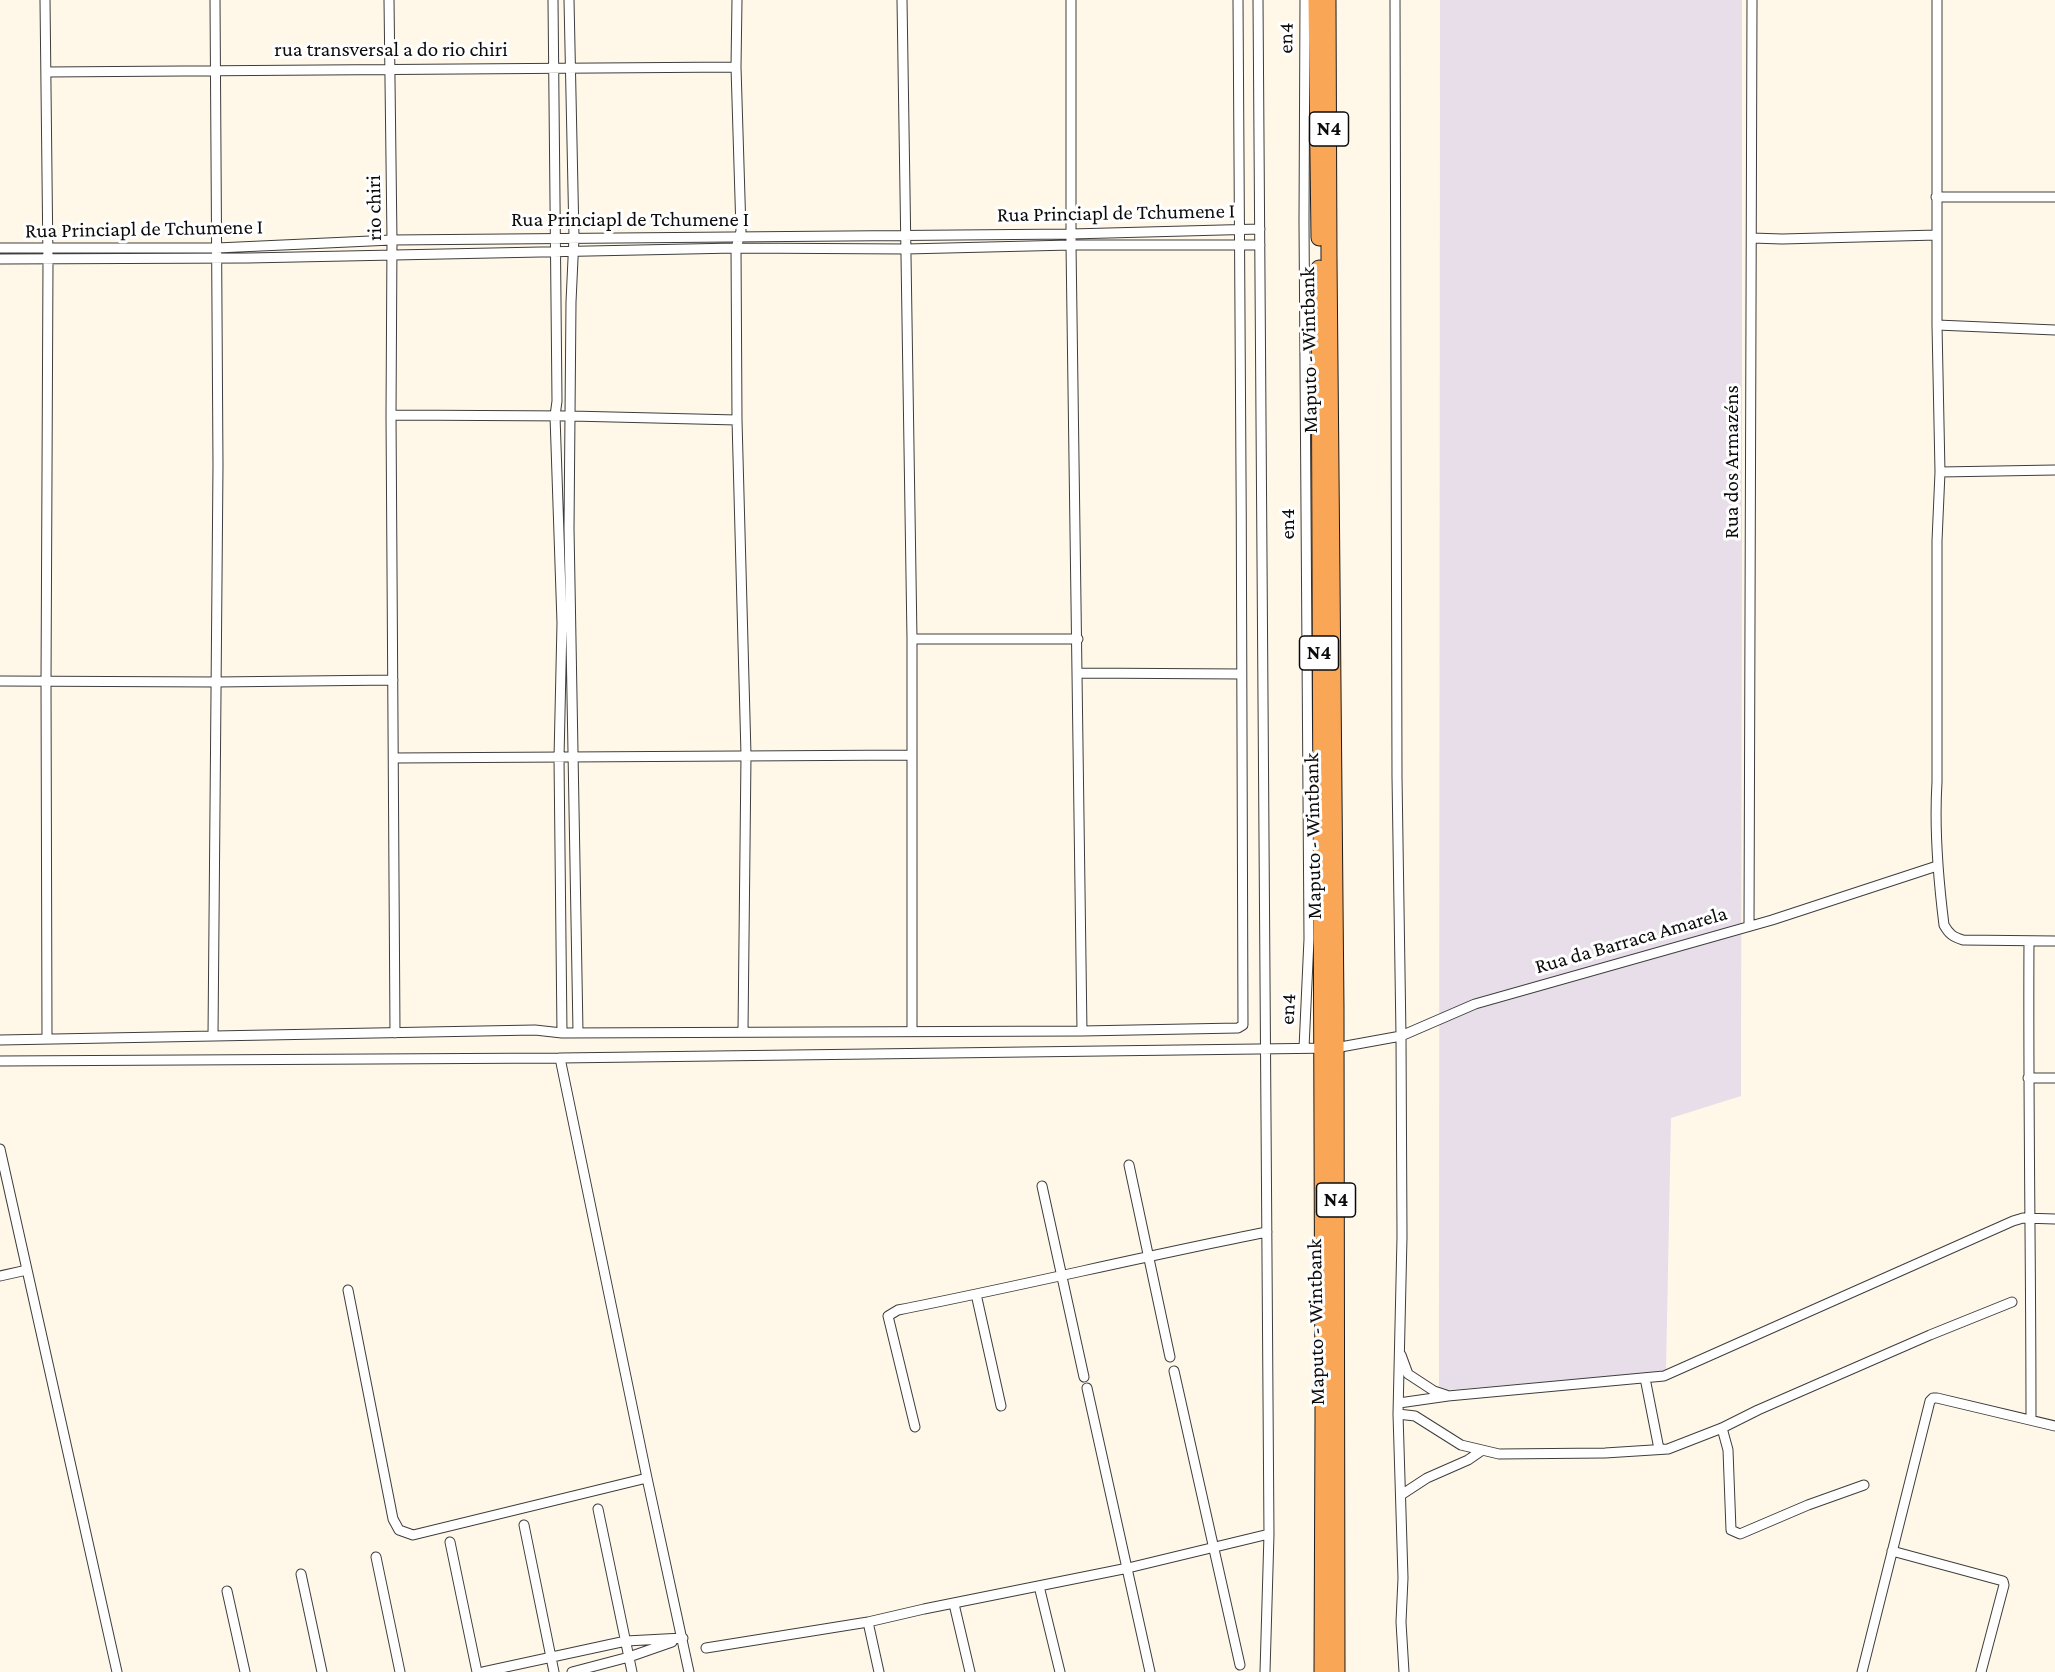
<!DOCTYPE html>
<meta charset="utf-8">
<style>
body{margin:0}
canvas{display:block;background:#fff8e9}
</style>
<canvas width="2055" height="1672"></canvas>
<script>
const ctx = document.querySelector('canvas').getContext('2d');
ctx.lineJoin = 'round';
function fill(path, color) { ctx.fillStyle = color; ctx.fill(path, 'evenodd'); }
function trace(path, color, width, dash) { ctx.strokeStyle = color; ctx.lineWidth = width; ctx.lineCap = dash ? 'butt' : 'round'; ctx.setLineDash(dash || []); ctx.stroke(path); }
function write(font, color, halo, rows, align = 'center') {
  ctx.font = font + ' "Crimson Pro",serif'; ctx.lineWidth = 6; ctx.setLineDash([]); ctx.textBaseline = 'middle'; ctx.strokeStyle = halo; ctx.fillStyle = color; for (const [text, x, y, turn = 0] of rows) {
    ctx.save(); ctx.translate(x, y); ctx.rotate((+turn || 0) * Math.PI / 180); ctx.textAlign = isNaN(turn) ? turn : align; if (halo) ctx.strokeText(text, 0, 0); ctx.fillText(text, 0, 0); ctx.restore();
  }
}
fill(new Path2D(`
 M 1440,0 L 1742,0 L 1742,538 L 1741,1096 L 1671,1118 L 1666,1371 L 1439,1391 Z`), '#e8deea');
const minor = new Path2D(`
 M 45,0 L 48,262 L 46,681 L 47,1039
 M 389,0 L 392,240 L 391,415 L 395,1033
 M 553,0 L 557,401 L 555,416 L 562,623 L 559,758 L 562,1033
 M 569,0 L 574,237 L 571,302 L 569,528 L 578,1032
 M 737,0 L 736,67 L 741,231 L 736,248 L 737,420 L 746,755 L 743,1031
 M 902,0 L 912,639 L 912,1030
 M 1071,0 L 1071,245 L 1082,1031
 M 1258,0 L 1269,1534 L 1265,1672
 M 1395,0 L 1397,777 L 1401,1036 L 1402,1237 L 1398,1414 L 1403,1578 L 1401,1622 L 1404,1672
 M 1937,0 L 1937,325 L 1940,472 L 1937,541 L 1937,782 C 1934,830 1938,877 1944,925 C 1949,934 1953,937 1963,940 L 2055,941
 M 46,72 L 736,67
 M 1936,197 L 2055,197
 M 1752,238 L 1782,239 L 1937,235
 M 0,248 L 217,248 L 392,240 L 1071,234 L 1260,229
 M 0,259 L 248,258 L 736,248 L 906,249 L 1071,245 L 1260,245
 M 1937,325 L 2055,330
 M 391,415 L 571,416 L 737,420
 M 1940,472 L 2055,470
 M 912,639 L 1078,639
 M 1079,673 L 1241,674
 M 0,681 L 216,682 L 393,680
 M 394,758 L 912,755
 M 1749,925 L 1752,0
 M 2029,941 C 2028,1101 2031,1260 2031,1420
 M 213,1035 L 218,465 L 215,0
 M 0,1040 L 535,1030 L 562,1033 L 1082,1031 L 1238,1028 L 1243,1025 C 1241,683 1242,342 1238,0
 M 1304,1048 L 1309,939 L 1304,223 L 1305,0
 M 560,1058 L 647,1478 L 689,1672
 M 0,1061 L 560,1058 L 1335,1048 L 1401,1036 L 1475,1004 L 1772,920 L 1937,866
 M 2028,1078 L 2055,1078
 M 0,1149 L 117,1672
 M 1129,1165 L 1170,1357
 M 1042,1186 L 1084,1377
 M 0,1276 L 27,1270
 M 348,1290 L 393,1519 L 399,1530 L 413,1535 L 647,1478
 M 976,1294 L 1001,1406
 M 1401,1355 L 1408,1374 L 1434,1391 L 1446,1395
 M 1174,1371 L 1240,1665
 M 1645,1378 L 1659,1449
 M 1087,1388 L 1150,1672
 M 1399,1403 L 1448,1396 L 1664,1376 L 2013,1221 L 2023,1218 L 2055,1219
 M 1398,1414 L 1415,1416 L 1461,1445 L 1499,1454 L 1605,1453 L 1668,1449 L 1722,1428 L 1758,1410 L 1930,1335 L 2012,1302
 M 915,1427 L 888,1316 L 898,1310 C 1021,1286 1144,1256 1267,1232
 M 1722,1428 L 1728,1450 L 1731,1530 L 1740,1534 L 1808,1505 L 1864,1485
 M 1401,1495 L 1427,1478 L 1468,1460 L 1481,1451
 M 598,1509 L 632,1672
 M 524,1525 L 554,1672
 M 450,1542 L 477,1672
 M 1892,1551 L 2003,1581 L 2004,1585 L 1981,1672
 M 376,1557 L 400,1672
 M 301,1574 L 322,1672
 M 1039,1586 L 1060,1672
 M 227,1591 L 245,1672
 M 954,1604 L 970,1672
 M 868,1622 L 879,1672
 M 706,1648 L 868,1622 L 924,1609 L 1128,1568 L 1269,1534
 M 483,1672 L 626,1641 L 683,1638
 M 572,1672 L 629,1657 L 672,1642
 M 1862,1672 L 1930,1401 L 1933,1398 L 1937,1398 L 2055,1426`);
const trunk = new Path2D(`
 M 1316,0 L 1319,238
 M 1328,0 L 1329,259 L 1336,1007 L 1337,1672
 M 1319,268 L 1323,1417 L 1322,1672`);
trace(minor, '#3e3e3e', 11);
trace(trunk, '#1c1c1c', 17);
trace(minor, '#fff', 9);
trace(trunk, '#f9a656', 15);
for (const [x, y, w] of [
 [1329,129,39],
 [1319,653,39],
 [1336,1200,39]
]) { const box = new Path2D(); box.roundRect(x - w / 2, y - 17, w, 34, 4.5); ctx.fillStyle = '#fff'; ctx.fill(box); trace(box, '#0b0b0b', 1.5); }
write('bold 20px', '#0b0b0b', null, [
 ["N4",1329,129],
 ["N4",1319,653],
 ["N4",1336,1200]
]);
write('21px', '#0b0b0b', '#fff', [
 ["en4",1286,38,-89],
 ["rua transversal a do rio chiri",391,50],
 ["rio chiri",374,208,-91],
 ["Rua Princiapl de Tchumene I",1116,213,-1],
 ["Rua Princiapl de Tchumene I",630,220],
 ["Rua Princiapl de Tchumene I",144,229,-1],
 ["Maputo - Wintbank",1309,350,-91],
 ["Rua dos Armazéns",1732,462,-90],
 ["en4",1288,524,-90],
 ["Maputo - Wintbank",1313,836,-91],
 ["Rua da Barraca Amarela",1631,940,-16],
 ["en4",1288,1009,-87],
 ["Maputo - Wintbank",1316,1322,-91]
]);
</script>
